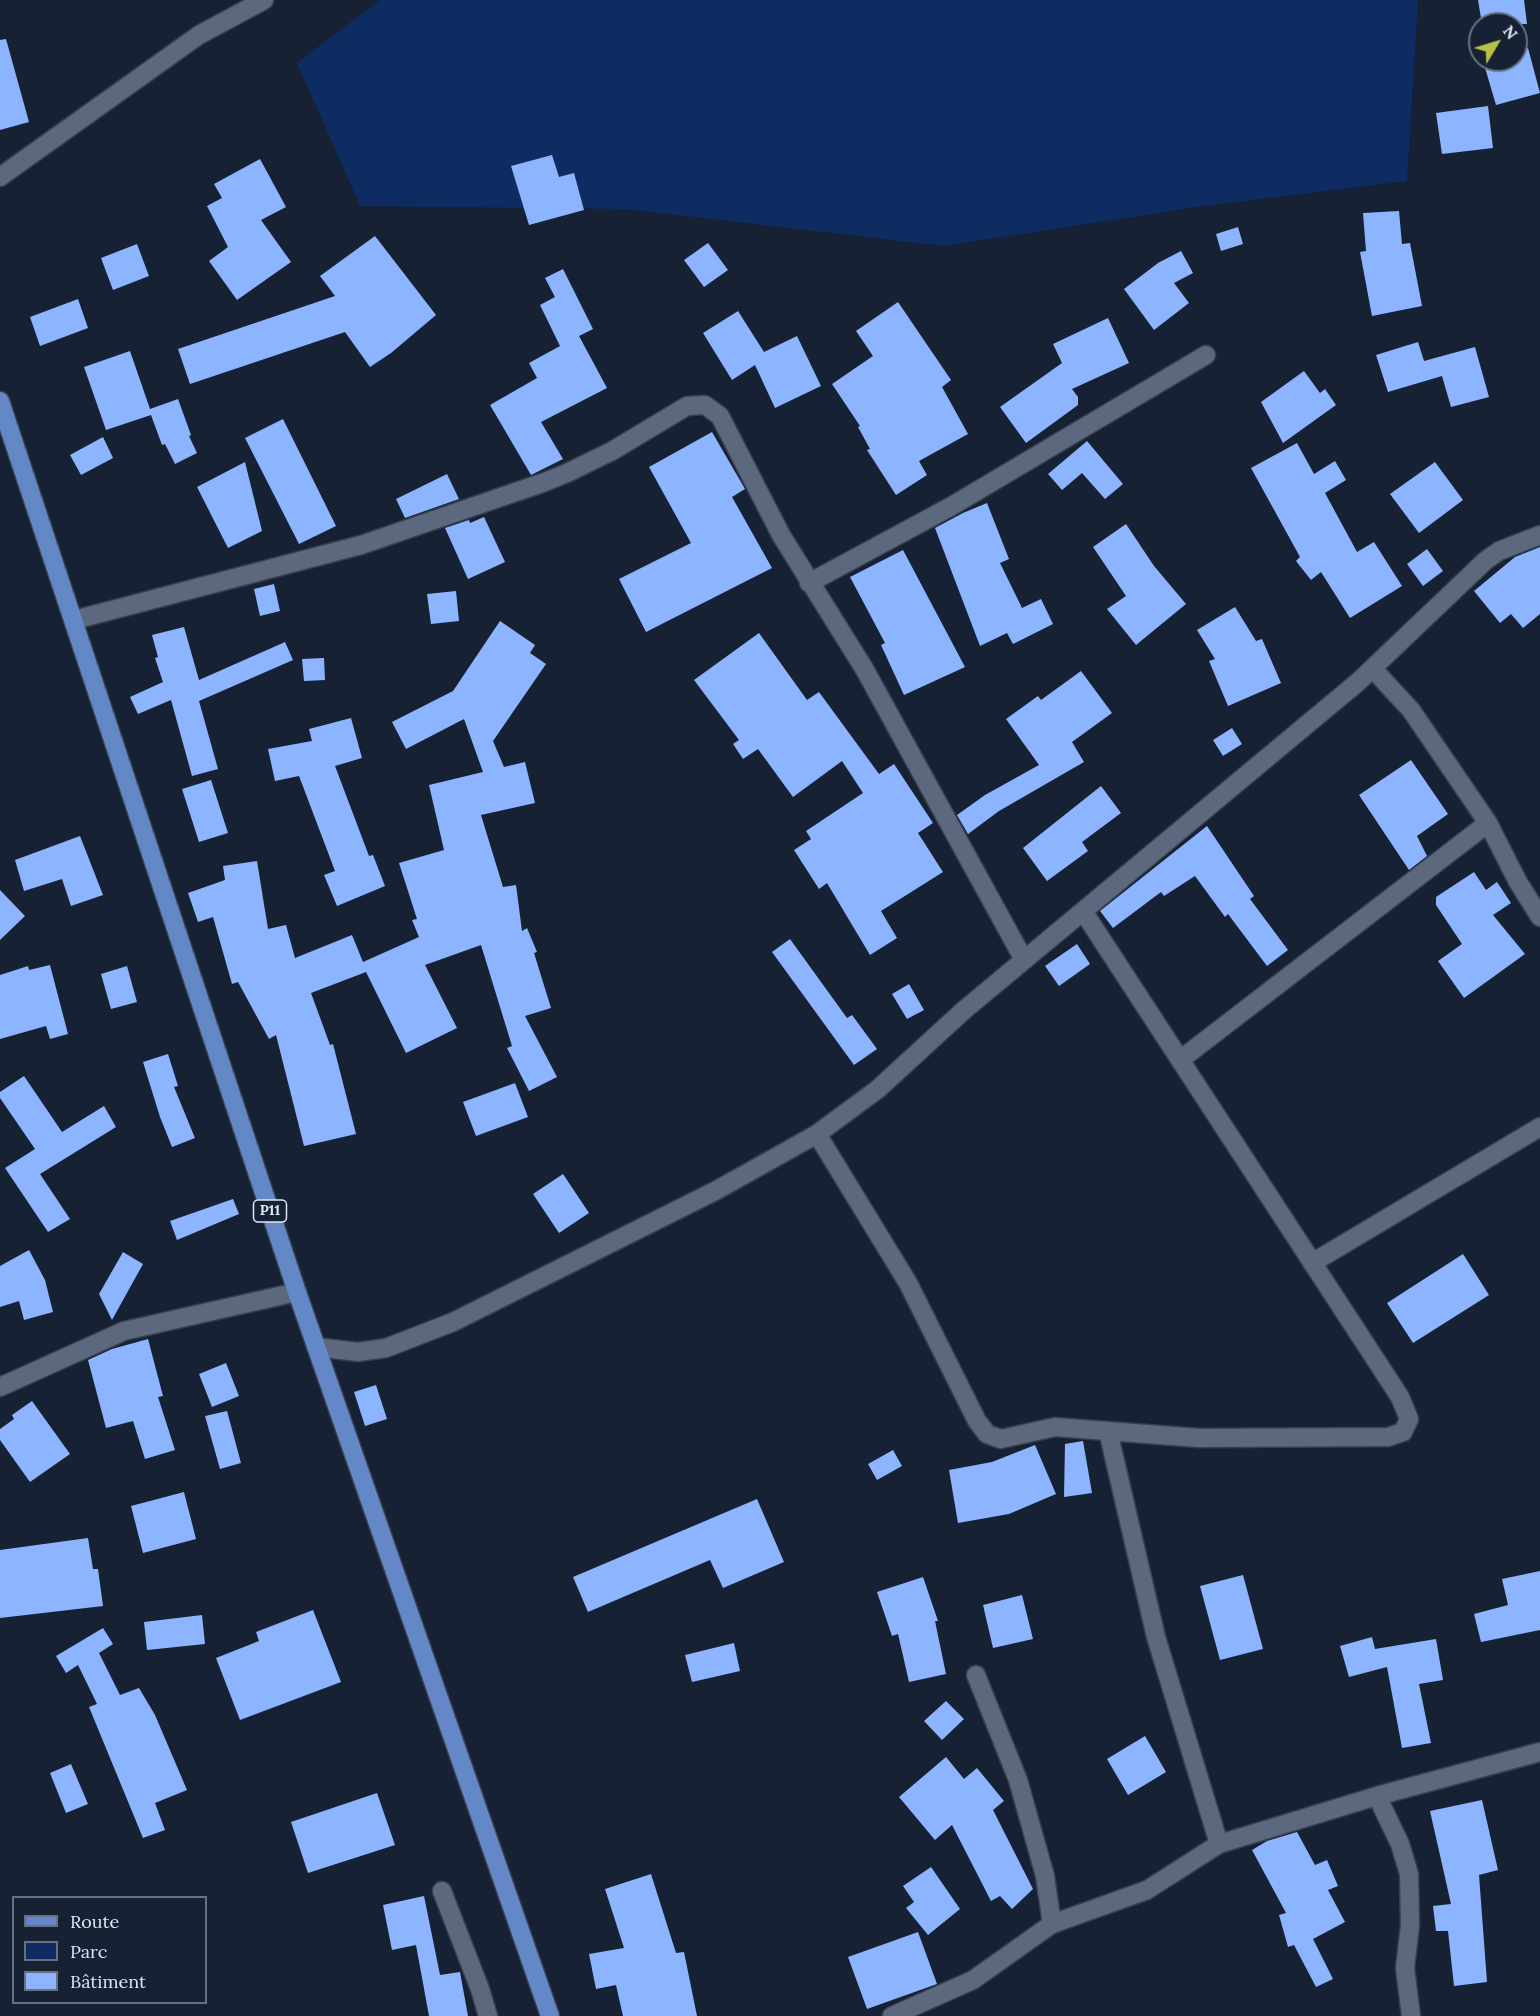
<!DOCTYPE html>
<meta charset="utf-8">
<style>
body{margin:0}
#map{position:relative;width:1540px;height:2016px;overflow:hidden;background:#172134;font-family:Lora,serif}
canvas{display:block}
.legend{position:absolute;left:12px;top:1896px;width:195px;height:108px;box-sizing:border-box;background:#172134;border:2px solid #677081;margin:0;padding:8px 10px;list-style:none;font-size:18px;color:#dfe6f4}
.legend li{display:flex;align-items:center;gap:12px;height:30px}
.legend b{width:30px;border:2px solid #677081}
.north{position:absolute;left:1468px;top:12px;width:60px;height:60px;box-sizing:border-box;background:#172134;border:2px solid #677081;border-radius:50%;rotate:52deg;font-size:16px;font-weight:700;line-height:24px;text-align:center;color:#dfe6f4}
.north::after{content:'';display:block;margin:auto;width:21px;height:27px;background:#bac045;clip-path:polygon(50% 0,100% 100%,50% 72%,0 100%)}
</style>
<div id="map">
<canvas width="1540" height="2016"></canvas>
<ul class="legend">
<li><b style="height:8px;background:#6487c8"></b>Route</li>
<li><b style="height:16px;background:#0e2b62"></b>Parc</li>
<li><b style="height:16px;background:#8db5ff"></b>Bâtiment</li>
</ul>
<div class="north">N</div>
</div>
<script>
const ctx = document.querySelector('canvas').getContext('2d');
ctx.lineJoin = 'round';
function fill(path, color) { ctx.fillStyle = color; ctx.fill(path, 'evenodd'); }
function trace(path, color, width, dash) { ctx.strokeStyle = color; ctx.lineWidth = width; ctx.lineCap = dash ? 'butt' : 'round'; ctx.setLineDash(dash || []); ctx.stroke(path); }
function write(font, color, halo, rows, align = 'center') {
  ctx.font = font + ' Lora,serif'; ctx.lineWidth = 6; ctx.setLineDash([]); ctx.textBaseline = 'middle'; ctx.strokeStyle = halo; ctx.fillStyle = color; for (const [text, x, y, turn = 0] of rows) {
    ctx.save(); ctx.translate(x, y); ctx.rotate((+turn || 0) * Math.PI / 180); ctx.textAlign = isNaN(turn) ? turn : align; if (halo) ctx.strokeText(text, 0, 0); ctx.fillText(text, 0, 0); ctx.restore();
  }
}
fill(new Path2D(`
 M 380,0 L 1418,0 L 1407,181 L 1197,207 L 944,246 L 625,209 L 360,206 L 297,63 Z`), '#0e2b62');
fill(new Path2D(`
 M 1478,0 L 1524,0 L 1527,24 L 1482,24 Z
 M 6,39 L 29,122 L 0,130 L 0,40 Z
 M 1528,48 L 1540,93 L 1496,105 L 1483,61 L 1516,60 L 1516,52 Z
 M 1488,106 L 1493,148 L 1442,154 L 1436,113 Z
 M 552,155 L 559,177 L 574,173 L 584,210 L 529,225 L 511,166 Z
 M 260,159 L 286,207 L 261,220 L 291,262 L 237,300 L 209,261 L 228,247 L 207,206 L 222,198 L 214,184 Z
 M 1399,211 L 1402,244 L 1410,243 L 1422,306 L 1372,316 L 1360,252 L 1366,251 L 1363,213 Z
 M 1238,227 L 1243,244 L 1221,251 L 1216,234 Z
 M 375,236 L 436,315 L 391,353 L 370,367 L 345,332 L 190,384 L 178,349 L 335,296 L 320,276 Z
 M 708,243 L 728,270 L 704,287 L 684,260 Z
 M 137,244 L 149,276 L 113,290 L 101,258 Z
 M 1181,251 L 1193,273 L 1174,283 L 1189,303 L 1154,330 L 1124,289 L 1158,263 Z
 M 563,269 L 593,329 L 579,336 L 607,388 L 541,422 L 563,459 L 531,475 L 490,405 L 537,378 L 529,363 L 560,346 L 540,305 L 555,297 L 545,278 Z
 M 78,299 L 88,328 L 40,346 L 30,317 Z
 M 898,302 L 951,380 L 942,387 L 968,434 L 919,461 L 927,475 L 896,495 L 867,450 L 870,449 L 858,427 L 860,426 L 832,384 L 873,356 L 856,331 Z
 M 738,311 L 764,352 L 797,336 L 821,386 L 775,408 L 755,365 L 732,380 L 703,333 Z
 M 1108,318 L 1129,363 L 1072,389 L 1078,397 L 1078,405 L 1026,443 L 1000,407 L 1062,363 L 1053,344 Z
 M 1418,342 L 1424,361 L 1475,347 L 1489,397 L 1451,407 L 1442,376 L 1388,392 L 1376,355 Z
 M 130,351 L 150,409 L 178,399 L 191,435 L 189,436 L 197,453 L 175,464 L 165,444 L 162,445 L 151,415 L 106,430 L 84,367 Z
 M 1304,371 L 1320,393 L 1325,389 L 1336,405 L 1283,443 L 1261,402 Z
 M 283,419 L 336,526 L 299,544 L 245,438 Z
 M 712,432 L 745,489 L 732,497 L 772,568 L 646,632 L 619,579 L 691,543 L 649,467 Z
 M 103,437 L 113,458 L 81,475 L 70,455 Z
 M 1087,441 L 1123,484 L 1105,499 L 1082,473 L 1062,490 L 1048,474 Z
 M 1297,443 L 1314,474 L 1335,461 L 1346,480 L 1325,493 L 1357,552 L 1374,542 L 1402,586 L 1350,618 L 1321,572 L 1311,580 L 1296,561 L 1300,557 L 1251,468 Z
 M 245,462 L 262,531 L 228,548 L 197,487 Z
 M 1435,462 L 1463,500 L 1419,533 L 1390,494 Z
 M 447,474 L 459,499 L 405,518 L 396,499 Z
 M 987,503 L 1009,559 L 1000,563 L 1022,608 L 1041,599 L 1053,624 L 1013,644 L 1007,633 L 980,646 L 935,528 L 963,513 Z
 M 484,517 L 505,562 L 468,579 L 445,528 L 469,520 L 470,523 Z
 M 1126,524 L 1154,566 L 1186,604 L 1136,645 L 1107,609 L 1126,596 L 1093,547 Z
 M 1540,547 L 1540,614 L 1523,628 L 1511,614 L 1500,623 L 1474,591 L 1515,557 Z
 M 1427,549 L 1443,571 L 1423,586 L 1407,564 Z
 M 903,550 L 965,667 L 904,695 L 881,645 L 885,643 L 850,577 Z
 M 274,584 L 280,611 L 260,616 L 254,589 Z
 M 456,591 L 459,621 L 431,624 L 427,594 Z
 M 1235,607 L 1256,641 L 1262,639 L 1281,683 L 1228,706 L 1209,661 L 1215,659 L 1197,630 Z
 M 500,621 L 535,645 L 530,653 L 546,664 L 493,741 L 504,767 L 525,762 L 535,803 L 481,815 L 503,887 L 516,885 L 522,931 L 527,928 L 537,952 L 534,953 L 551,1008 L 525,1016 L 557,1077 L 529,1091 L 507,1048 L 512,1046 L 481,945 L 425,965 L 457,1028 L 406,1053 L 366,972 L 311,993 L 330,1045 L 333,1044 L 356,1134 L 304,1146 L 276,1035 L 269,1039 L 238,982 L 232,984 L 213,917 L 198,922 L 188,893 L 225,880 L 223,866 L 257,861 L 268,929 L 286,925 L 295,958 L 352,935 L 363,962 L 419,937 L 412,920 L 417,919 L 399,863 L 444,850 L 429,785 L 483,772 L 464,719 L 406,749 L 392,722 L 453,691 Z
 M 184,627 L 199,680 L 285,642 L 293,660 L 199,701 L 218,769 L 192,776 L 171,700 L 138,714 L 130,697 L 163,682 L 155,658 L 158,657 L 152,635 Z
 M 759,633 L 807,700 L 819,692 L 879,774 L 894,764 L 933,823 L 918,833 L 943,872 L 881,911 L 897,938 L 870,955 L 827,883 L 819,889 L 794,850 L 811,839 L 806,831 L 863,793 L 842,761 L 793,797 L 758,749 L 743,759 L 733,744 L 739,740 L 694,680 Z
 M 324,658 L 325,680 L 304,681 L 302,659 Z
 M 1081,671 L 1112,713 L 1072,742 L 1084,762 L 999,811 L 968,834 L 957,815 L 985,795 L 1039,765 L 1006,719 L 1038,696 L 1041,700 Z
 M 351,718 L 362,758 L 335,766 L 369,856 L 373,855 L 385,886 L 337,906 L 324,875 L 335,871 L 299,776 L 275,781 L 268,749 L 312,741 L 309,729 Z
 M 1232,728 L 1242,744 L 1223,756 L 1213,740 Z
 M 1411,760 L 1448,814 L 1417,836 L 1427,856 L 1409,870 L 1359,795 Z
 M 211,780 L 228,833 L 199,842 L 182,789 Z
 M 1101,786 L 1121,813 L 1082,842 L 1088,851 L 1047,881 L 1023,848 Z
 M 1207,826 L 1254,896 L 1250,899 L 1288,950 L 1267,966 L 1228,914 L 1225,917 L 1195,876 L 1164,896 L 1161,892 L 1113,928 L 1100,911 Z
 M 80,836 L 103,895 L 71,906 L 62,879 L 24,891 L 15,860 Z
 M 1474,872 L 1486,890 L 1497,882 L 1511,903 L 1493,915 L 1525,954 L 1464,998 L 1438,961 L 1462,944 L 1436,905 L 1436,897 Z
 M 0,890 L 25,916 L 0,940 Z
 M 790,939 L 847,1018 L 852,1015 L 877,1049 L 854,1065 L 772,952 Z
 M 1077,944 L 1090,964 L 1059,986 L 1045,966 Z
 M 50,965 L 68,1034 L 50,1039 L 46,1026 L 0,1039 L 0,975 L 28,966 L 29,970 Z
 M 127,966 L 137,1002 L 111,1009 L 101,974 Z
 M 909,984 L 924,1010 L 907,1019 L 892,994 Z
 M 168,1054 L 178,1086 L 174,1087 L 195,1138 L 172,1147 L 160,1117 L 143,1062 Z
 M 24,1076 L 62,1132 L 104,1106 L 116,1127 L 40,1174 L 70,1219 L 48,1232 L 5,1168 L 35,1149 L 0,1098 L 0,1092 Z
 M 515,1083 L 528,1117 L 476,1136 L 463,1102 Z
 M 563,1174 L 589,1213 L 559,1233 L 533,1194 Z
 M 233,1199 L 239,1214 L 177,1240 L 170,1221 Z
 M 29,1250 L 45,1280 L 53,1312 L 24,1320 L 19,1301 L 0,1307 L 0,1266 Z
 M 123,1252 L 143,1264 L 112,1320 L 99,1294 Z
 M 1463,1254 L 1489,1295 L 1413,1343 L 1387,1303 Z
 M 148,1339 L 163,1396 L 158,1397 L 175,1450 L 145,1459 L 133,1421 L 106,1428 L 88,1360 L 112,1349 Z
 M 226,1363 L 239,1396 L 212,1407 L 199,1374 Z
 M 376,1385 L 387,1419 L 365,1426 L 354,1392 Z
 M 32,1401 L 70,1454 L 30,1482 L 0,1440 L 0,1429 L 14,1419 L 12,1415 Z
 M 227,1411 L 241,1463 L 220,1469 L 205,1416 Z
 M 1083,1441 L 1092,1493 L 1064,1497 L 1065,1444 Z
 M 1035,1445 L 1056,1494 L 1009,1514 L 958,1523 L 949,1470 L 992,1462 Z
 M 893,1450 L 902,1466 L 877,1480 L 868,1464 Z
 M 184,1492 L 196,1539 L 143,1553 L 131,1506 Z
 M 757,1499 L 784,1562 L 723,1588 L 710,1560 L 588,1612 L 573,1577 Z
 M 88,1538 L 93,1569 L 98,1569 L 103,1606 L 0,1618 L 0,1550 Z
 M 1540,1571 L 1540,1630 L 1481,1642 L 1474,1614 L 1508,1605 L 1502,1579 Z
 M 1243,1575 L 1263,1649 L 1220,1660 L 1200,1586 Z
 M 923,1577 L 938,1621 L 935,1621 L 946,1674 L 909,1682 L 898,1634 L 892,1636 L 877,1592 Z
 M 1022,1595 L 1033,1639 L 993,1648 L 983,1605 Z
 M 313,1610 L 341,1682 L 240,1720 L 216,1658 L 259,1641 L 256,1632 Z
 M 202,1615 L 205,1644 L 147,1650 L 144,1622 Z
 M 103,1628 L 113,1644 L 99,1653 L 120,1695 L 139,1688 L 155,1715 L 187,1790 L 155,1803 L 165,1830 L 143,1838 L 89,1707 L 97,1704 L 78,1665 L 66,1673 L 56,1656 Z
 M 1372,1637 L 1375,1649 L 1436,1639 L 1443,1680 L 1419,1684 L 1431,1743 L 1402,1748 L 1387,1667 L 1349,1677 L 1340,1646 Z
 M 734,1643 L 740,1671 L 692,1682 L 685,1655 Z
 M 946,1701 L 964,1719 L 942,1740 L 924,1721 Z
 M 1145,1736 L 1166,1772 L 1128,1795 L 1107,1759 Z
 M 946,1757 L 964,1779 L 977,1768 L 1004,1801 L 993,1810 L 1033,1889 L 1012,1909 L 1000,1896 L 991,1901 L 952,1825 L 935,1840 L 899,1797 Z
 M 71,1764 L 88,1804 L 66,1813 L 50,1773 Z
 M 377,1793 L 395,1845 L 308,1873 L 291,1822 Z
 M 1482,1800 L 1498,1870 L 1479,1875 L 1487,1982 L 1454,1986 L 1448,1931 L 1436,1931 L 1433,1906 L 1451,1904 L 1430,1811 Z
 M 1297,1832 L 1315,1865 L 1327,1860 L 1338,1886 L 1328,1890 L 1345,1922 L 1313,1939 L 1333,1979 L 1316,1987 L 1294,1945 L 1288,1947 L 1279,1915 L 1286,1913 L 1252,1850 L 1267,1841 Z
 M 931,1867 L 960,1909 L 928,1935 L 906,1908 L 914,1902 L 903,1886 Z
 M 651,1874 L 676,1953 L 684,1952 L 697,2016 L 623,2016 L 616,1985 L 596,1989 L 589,1954 L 624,1948 L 605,1889 Z
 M 424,1896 L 440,1975 L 460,1972 L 468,2016 L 429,2016 L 416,1945 L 392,1950 L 383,1905 Z
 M 918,1932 L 937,1984 L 867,2009 L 848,1957 Z`), '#8db5ff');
const minor = new Path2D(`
 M 0,177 L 199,35 L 264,0
 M 809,583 L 950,507 L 1206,355
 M 74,620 L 361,545 L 545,482 L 567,473 L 612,451 L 687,406 L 705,405 L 720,416 L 781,535 L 865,670 L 1024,960
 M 1373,669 L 1411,710 L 1488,823 L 1518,882 L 1540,917
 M 1180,1060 L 1488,823
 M 817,1134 L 908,1283 L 977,1421 L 987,1434 L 1001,1439 L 1055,1427 L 1199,1438 L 1388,1437 L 1403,1432 L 1409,1419 L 1400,1397 L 1083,911
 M 1312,1263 L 1540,1127
 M 316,1347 L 358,1352 L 386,1348 L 453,1322 L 717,1190 L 817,1134 L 878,1089 L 963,1011 L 1358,682 L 1485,561 L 1499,551 L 1540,535
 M 0,1387 L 124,1331 L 297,1292
 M 1108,1431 L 1156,1637 L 1219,1844
 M 1377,1796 L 1400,1844 L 1409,1874 L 1410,1925 L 1405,1968 L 1411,2016
 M 442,1891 L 480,1989 L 488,2016
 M 1052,1924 L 1147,1890 L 1219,1844 L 1377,1796 L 1540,1752
 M 892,2016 L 973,1980 L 1052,1924 L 1045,1876 L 1018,1780 L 976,1675`);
const primary = new Path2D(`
 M 0,401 L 297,1292 L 550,2016`);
trace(minor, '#383f4f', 21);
trace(primary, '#383f4f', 21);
trace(minor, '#5b687e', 18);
trace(primary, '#6487c8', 18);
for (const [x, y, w] of [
 [270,1211,33]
]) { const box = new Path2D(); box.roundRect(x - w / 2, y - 11, w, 22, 4.5); ctx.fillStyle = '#172134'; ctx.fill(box); trace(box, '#dfe6f4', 1.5); }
write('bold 14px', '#dfe6f4', null, [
 ["P11",270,1211]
]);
</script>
